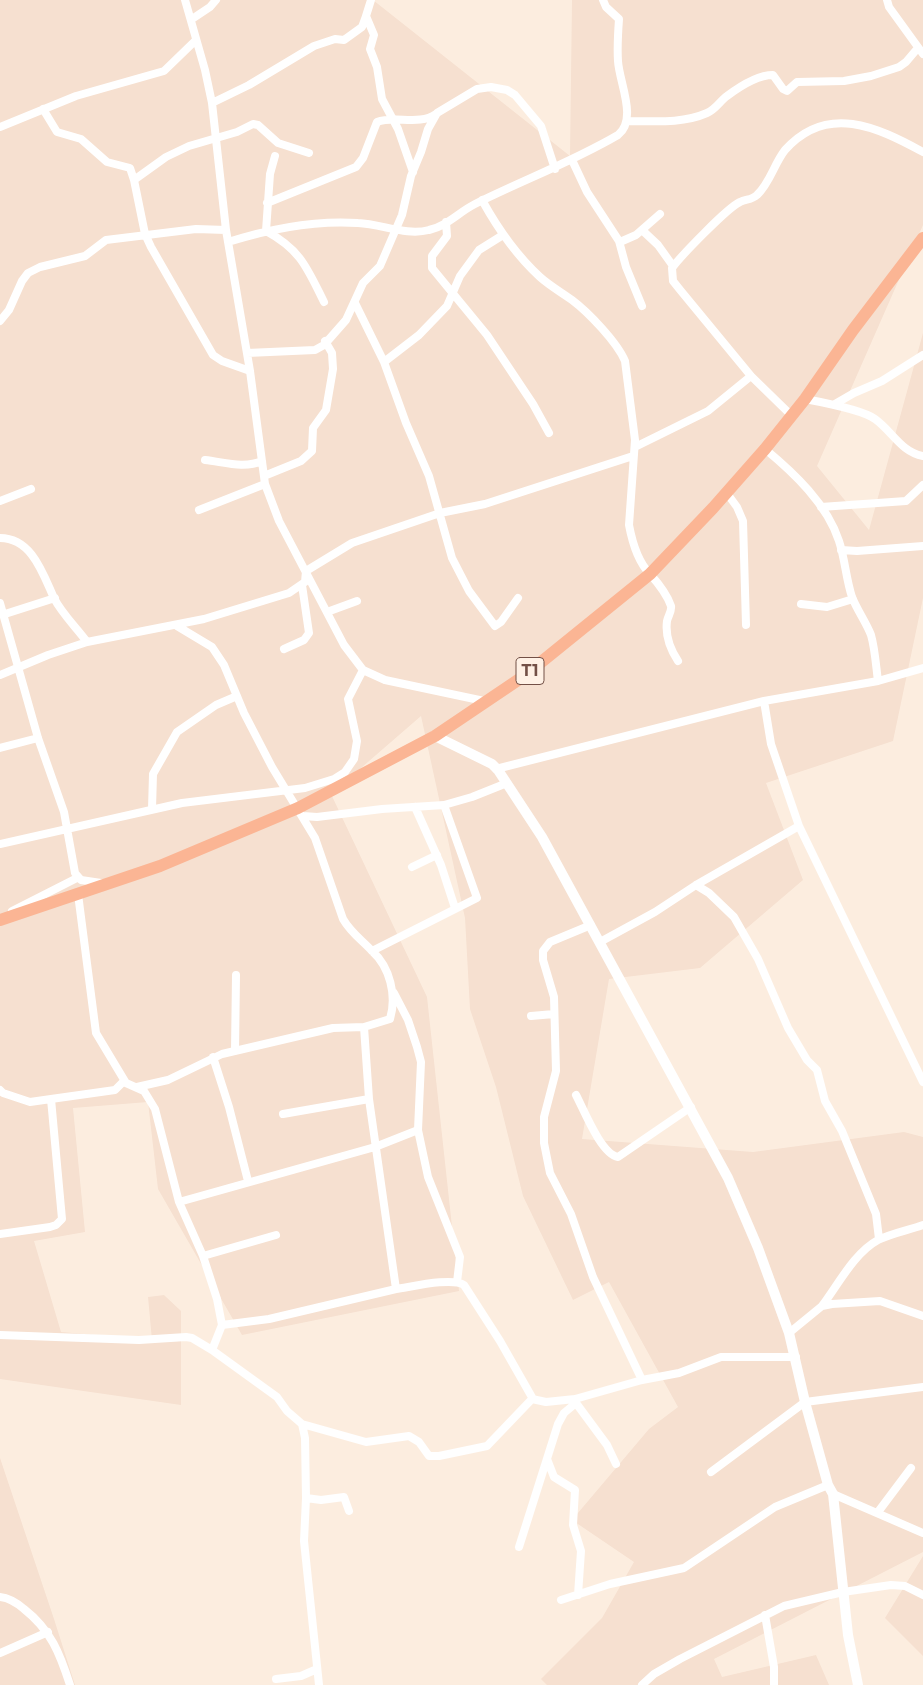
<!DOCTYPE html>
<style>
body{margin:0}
canvas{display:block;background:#fceddf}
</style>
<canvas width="923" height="1685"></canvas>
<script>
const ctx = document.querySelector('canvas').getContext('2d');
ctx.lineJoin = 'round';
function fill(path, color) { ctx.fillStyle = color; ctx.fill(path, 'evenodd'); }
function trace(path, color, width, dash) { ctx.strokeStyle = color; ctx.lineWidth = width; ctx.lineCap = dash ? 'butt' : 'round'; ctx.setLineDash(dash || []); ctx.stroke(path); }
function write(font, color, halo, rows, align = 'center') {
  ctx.font = font + ' Montserrat,sans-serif'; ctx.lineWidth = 5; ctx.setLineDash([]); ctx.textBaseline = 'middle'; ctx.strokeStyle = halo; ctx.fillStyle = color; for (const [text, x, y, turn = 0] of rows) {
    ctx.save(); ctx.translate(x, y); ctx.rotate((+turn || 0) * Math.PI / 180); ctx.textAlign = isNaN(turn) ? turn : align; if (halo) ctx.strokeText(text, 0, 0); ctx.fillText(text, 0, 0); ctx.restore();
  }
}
fill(new Path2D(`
 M 0,0 L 373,0 L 570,156 L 572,0 L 923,0 L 923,225 L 817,466 L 869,530 L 923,333 L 923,598 L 893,741 L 766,783 L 803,880 L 700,968 L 609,979 L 582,1139 L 753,1152 L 904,1132 L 923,1137 L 923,1552 L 714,1659 L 722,1677 L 816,1655 L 829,1685 L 547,1685 L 541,1679 L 602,1618 L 634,1562 L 572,1520 L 649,1429 L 678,1407 L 609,1282 L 573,1300 L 523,1196 L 496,1087 L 470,1009 L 465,918 L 421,716 L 331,794 L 427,997 L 459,1291 L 242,1335 L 158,1189 L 148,1102 L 73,1108 L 85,1232 L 34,1241 L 61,1332 L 152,1340 L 148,1297 L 164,1295 L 181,1311 L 181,1405 L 0,1379 Z
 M 0,1458 L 54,1619 L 75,1685 L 0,1685 Z
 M 923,1556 L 923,1656 L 885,1618 Z`), '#f6e0d0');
trace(new Path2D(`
 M 185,0 L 205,70 L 212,103 L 226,230 L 250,371 L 265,484 L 279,521 L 344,645 L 363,670 L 385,680 L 484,701
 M 371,0 L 366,16 L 374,35 L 370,49 L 377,67 L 382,99 L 398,129 L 413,172
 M 887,0 L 889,7 L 923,54
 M 192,19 L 210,7 L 216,0
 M 212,103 L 249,85 L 314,46 L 335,39 L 344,40 L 362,27 L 366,16
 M 43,109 L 57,132 L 81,139 L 107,162 L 130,168 L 134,180
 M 627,121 C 653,121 682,124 707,113 C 716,109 720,101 727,96 C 739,87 758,75 773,75 L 783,89 L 787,91 L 797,82 L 844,81 L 871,76 L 899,67 L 906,62 L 917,49
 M 0,127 L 76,96 L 164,71 L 196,40
 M 275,156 L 270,174 L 266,231 C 301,250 307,268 324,302
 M 572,160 L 587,192 L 619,241 L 626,267 L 642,306
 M 482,200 C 498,229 516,255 540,277 C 550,286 561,292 572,300 C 588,312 617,342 625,361 L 635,440 L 629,525 C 632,541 638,562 650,574 C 658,583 667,594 671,606 C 672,611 668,616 667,621 C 665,636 670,649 678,661
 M 267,203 L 356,167 L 363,158 L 377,122 C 395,115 419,126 436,114
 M 446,222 L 447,236 L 432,256 L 432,268 L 487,335 L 533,404 L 549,433
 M 642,230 L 658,245 L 673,266
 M 228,242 C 269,229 315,220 358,223 C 382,224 406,236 429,230 C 447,226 459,212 475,204 C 523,180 572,162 618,135 C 638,119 619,82 618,61 C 617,47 618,33 619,19 L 606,7 L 603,0
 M 620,242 L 636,235 L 660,214
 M 355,303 L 384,362 L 406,423 L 429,476 L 452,558 L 469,591 L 495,626 L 501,622 L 518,598
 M 0,321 L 9,310 L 22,281 L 28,273 L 40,267 L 85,256 L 106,240 L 196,229 L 226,230
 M 247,353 L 315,350 L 324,345 L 346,320 L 363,283 L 380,266 L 402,215 L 411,176 L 421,152 L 428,129 L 437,113 L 477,89 L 491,87 L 507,90 L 515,95 L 541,126 L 555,169
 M 384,362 L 419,335 L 447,306 L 460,276 L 479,250 L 503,235
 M 250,371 L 222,361 L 213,355 L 151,247 L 145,234 L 134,180 L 166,157 L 189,146 L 237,132 L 253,124 L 258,125 L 278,143 L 309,153
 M 805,399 C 821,402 863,410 875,419 C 892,431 901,452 923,456
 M 835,404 L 854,393 L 882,381 L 923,355
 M 791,415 L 751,376 L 681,291 L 673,281 L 672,268 C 681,256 727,208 740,202 C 746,199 752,200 757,195 C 770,183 774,164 785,150 C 827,103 877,127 923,152
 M 635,447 L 708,411 L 751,376
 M 765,449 C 794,473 827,504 839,541 C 845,559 846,579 852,597 C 857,610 866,622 871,635 C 875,649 876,666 878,681
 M 205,460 C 224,462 244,469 262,461
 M 264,476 L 301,461 L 312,451 L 313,428 L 326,410 L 333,369 L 332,353 L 325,341
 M 726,492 L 737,507 L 743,521 L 746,625
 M 0,501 L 31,489
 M 821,507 L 906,501 L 923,485
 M 199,510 L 265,484
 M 0,538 C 32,538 43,574 54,598 C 62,614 77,628 87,642
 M 841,550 L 857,551 L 923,546
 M 0,603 L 38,738 L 64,812 L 75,873 L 81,880 L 101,883
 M 801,604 L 827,607 L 853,599
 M 327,612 L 357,601
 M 5,614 L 55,598
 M 284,649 L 304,640 L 309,633 L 302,585
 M 0,675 L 48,655 L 87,642 L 204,619 L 289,593 L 305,582 L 306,571 L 352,543 L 440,513 L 485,504 L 633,456
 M 764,701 L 771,744 L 799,826 L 923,1082
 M 0,748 L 38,738
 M 496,769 L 764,701 L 878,681 L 923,668
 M 415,807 L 441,865 L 455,908
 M 152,809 L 153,774 L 177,732 L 216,705 L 237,696
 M 303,816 L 317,817 L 382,809 L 444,805 L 472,797 L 507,783
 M 0,844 L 182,803 L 305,788 L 334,779 L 345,772 L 354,759 L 357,741 L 348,699 L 363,670
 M 412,867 L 437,855
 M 696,885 L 709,893 L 734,917 L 758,959 L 788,1028 L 807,1060 L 817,1070 L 825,1101 L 842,1131 L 876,1214 L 879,1239
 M 12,911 L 77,878
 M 591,925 L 550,942 L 543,951 L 543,960 L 554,997 L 556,1071 L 544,1117 L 544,1143 L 550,1173 L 571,1214 L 593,1277 L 642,1380
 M 600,942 L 655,912 L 696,885 L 799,826
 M 372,951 L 477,898 L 444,805
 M 394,993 L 408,1020 L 417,1047 L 421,1062 L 418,1130 L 428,1177 L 460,1257 L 457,1282
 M 531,1016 L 554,1014
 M 235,1051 L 236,975
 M 213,1057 L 229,1107 L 248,1181
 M 137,1087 L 168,1080 L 222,1054 L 333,1028 L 364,1027 L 390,1019 C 397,996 390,967 372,951 C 362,940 351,933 343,919 L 315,838 L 272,767 L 244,713 L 224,665 L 212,647 L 177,626
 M 0,1090 L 3,1093 L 30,1102 L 51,1099
 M 576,1095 C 584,1110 601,1154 618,1157 L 691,1107
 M 283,1114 L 369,1099
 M 179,1202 L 375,1147 L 418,1130
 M 0,1234 L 50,1227 L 56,1225 L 62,1219 L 51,1099 L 115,1090 L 124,1081
 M 203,1256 L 276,1235
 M 396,1289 C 411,1287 452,1277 464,1285 L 500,1341 L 533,1399
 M 822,1306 C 838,1285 854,1253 878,1240 C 892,1233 909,1230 923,1225
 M 222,1325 L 269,1319 L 396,1289 L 369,1099 L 364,1027
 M 789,1333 L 822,1306 L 832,1304 L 880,1301 L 923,1316
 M 0,1335 L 139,1340 L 186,1337 L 192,1338 L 212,1350 L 222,1325 L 217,1299 L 203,1256 L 179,1202 L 155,1109 L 144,1091 L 126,1083 L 96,1033 L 78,894
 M 212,1350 L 277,1397 L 287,1411 L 302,1424 L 305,1438 L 306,1498 L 304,1541 L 319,1685
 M 576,1403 L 607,1445 L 616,1464
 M 302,1424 L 366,1442 L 409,1436 L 419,1442 L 429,1456 L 439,1456 L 487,1446 L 532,1399 L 546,1402 L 575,1399 L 642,1380 L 679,1373 L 721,1357 L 796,1357
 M 547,1459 L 554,1477 L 575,1490 L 573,1525 L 581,1551 L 578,1595
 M 711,1472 L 805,1402 L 923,1387
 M 833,1494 L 923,1533
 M 306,1498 L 321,1500 L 344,1497 L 349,1511
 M 878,1512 L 911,1468
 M 519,1547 L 558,1424 L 564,1413 L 576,1403 L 575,1399
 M 0,1597 C 10,1598 17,1603 24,1609 C 51,1630 60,1654 70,1685
 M 561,1600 L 610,1584 L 684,1568 L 775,1507 L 828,1485
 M 765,1615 L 774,1667 L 774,1685
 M 0,1653 L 48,1632
 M 276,1679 L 301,1676 L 317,1669
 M 642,1685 L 654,1674 L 680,1659 L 784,1606 L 843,1592 L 891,1585 L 905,1586 L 923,1595`), '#fff', 8);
trace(new Path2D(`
 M 435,736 L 492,764 L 498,770 L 542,837 L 728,1178 L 758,1248 L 789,1333 L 805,1402 L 828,1485 L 833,1494 L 848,1635 L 858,1685`), '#fff', 10);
trace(new Path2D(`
 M 0,920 L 160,866 L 298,808 L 435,736 L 524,676 L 650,574 L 713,508 L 765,449 L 805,399 L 853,330 L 923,238`), '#fbb594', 12);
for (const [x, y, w] of [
 [530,671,28]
]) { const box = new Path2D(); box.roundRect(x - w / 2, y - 13.5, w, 27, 4); ctx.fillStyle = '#fff1e5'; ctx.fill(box); trace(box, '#735046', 1); }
write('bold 16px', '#735046', null, [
 ["T1",530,671]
]);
</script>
